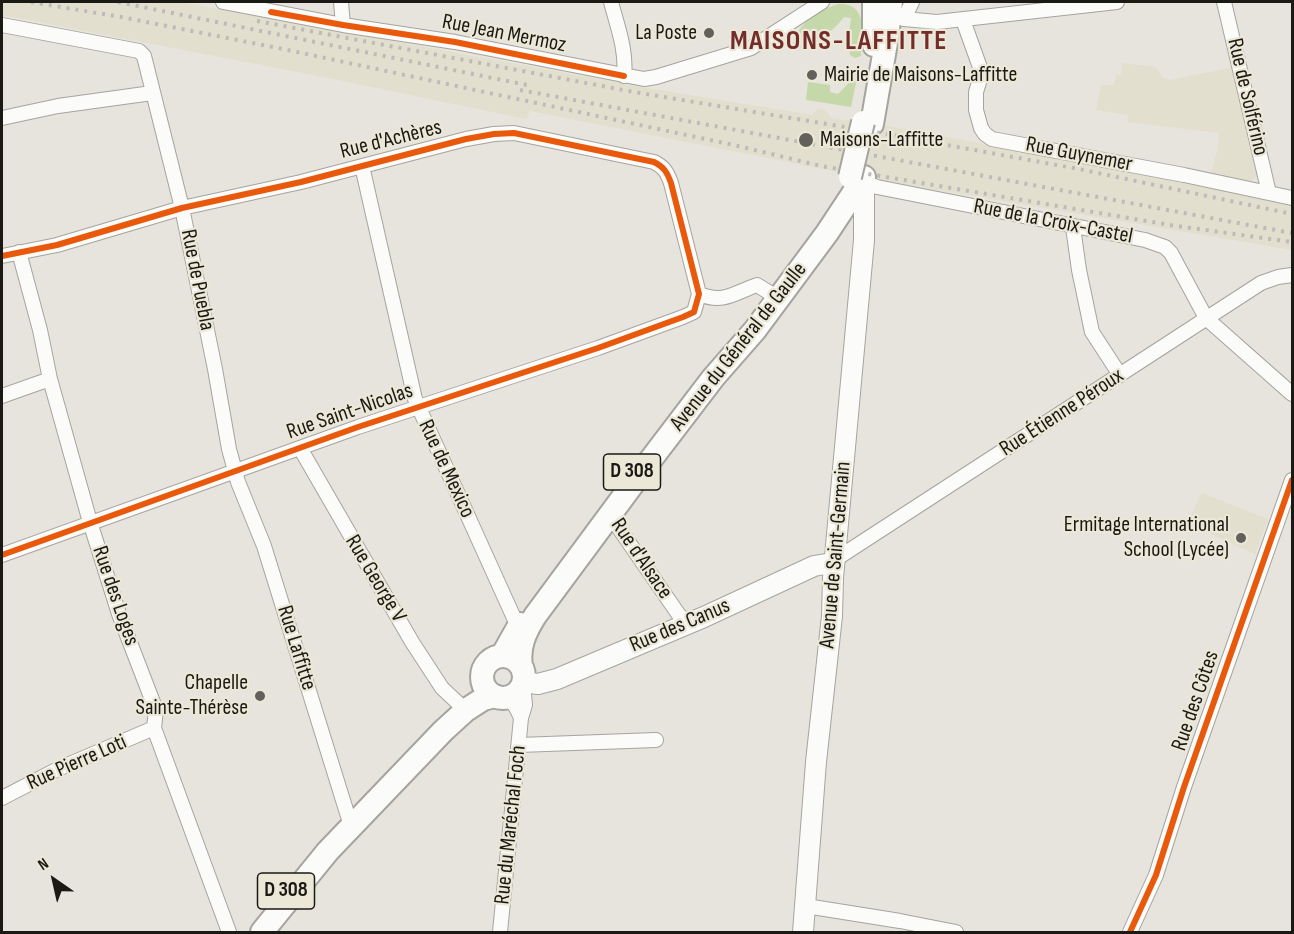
<!DOCTYPE html>
<meta charset="utf-8">
<style>
body{margin:0}
#map{position:relative;width:1294px;height:934px;overflow:hidden;background:#e6e4dc;font-family:"Sofia Sans Condensed",sans-serif}
canvas{display:block}
.frame{position:absolute;inset:0;border:3px solid #1b1914;pointer-events:none}
.north{position:absolute;left:24px;top:850px;width:60px;height:60px;-webkit-text-stroke:4px #ebe8d7;paint-order:stroke;rotate:326deg;font-size:16px;font-weight:700;line-height:24px;text-align:center;color:#1b1914}
.north::after{content:'';display:block;margin:auto;width:21px;height:27px;background:#1b1914;clip-path:polygon(50% 0,100% 100%,50% 72%,0 100%)}
</style>
<div id="map">
<canvas width="1294" height="934"></canvas>
<div class="frame"></div>
<div class="north">N</div>
</div>
<script>
const ctx = document.querySelector('canvas').getContext('2d');
ctx.lineJoin = 'round';
function fill(path, color) { ctx.fillStyle = color; ctx.fill(path, 'evenodd'); }
function trace(path, color, width, dash) { ctx.strokeStyle = color; ctx.lineWidth = width; ctx.lineCap = dash ? 'butt' : 'round'; ctx.setLineDash(dash || []); ctx.stroke(path); }
function write(font, color, halo, rows, align = 'center') {
  ctx.font = font + ' "Sofia Sans Condensed",sans-serif'; ctx.lineWidth = 4.5; ctx.setLineDash([]); ctx.textBaseline = 'middle'; ctx.strokeStyle = halo; ctx.fillStyle = color; for (const [text, x, y, turn = 0] of rows) {
    ctx.save(); ctx.translate(x, y); ctx.rotate((+turn || 0) * Math.PI / 180); ctx.textAlign = isNaN(turn) ? turn : align; if (halo) ctx.strokeText(text, 0, 0); ctx.fillText(text, 0, 0); ctx.restore();
  }
}
fill(new Path2D(`
 M 2,2 L 180,2 L 647,88 L 812,115 L 819,108 L 826,110 L 831,118 L 888,126 L 1091,164 L 1292,206 L 1292,250 L 884,181 L 530,111 L 526,119 L 323,77 L 2,15 Z
 M 1122,63 L 1156,67 L 1163,78 L 1170,80 L 1234,67 L 1258,176 L 1251,181 L 1210,175 L 1217,152 L 1219,133 L 1127,122 L 1128,115 L 1096,110 L 1101,85 L 1114,85 L 1116,75 L 1121,75 Z
 M 1202,493 L 1268,519 L 1255,554 L 1187,523 Z`), '#e3dfce');
fill(new Path2D(`
 M 839,4 C 869,3 862,36 861,56 L 855,58 L 850,55 L 848,40 L 851,18 L 844,17 C 832,34 813,42 795,50 L 792,48 C 797,24 817,10 839,4 Z
 M 854,78 L 857,78 L 851,107 L 806,100 L 808,82 L 830,85 L 830,92 L 838,94 Z`), '#c5d8aa');
const street = new Path2D(`
 M 223,2 L 343,25 L 455,42 L 644,79 L 656,77 L 751,48 L 822,2
 M 341,2 L 343,25
 M 611,2 C 617,25 627,51 624,76
 M 1224,2 L 1269,193
 M 885,13 L 904,19 L 937,22 L 1117,2
 M 904,19 L 912,2
 M 963,20 L 982,73 L 976,92 L 976,110 L 981,128 L 985,134 L 992,139 L 1184,175 L 1292,198
 M 2,25 L 139,51 L 144,56 L 182,208 L 215,369 L 229,449 L 238,482 L 264,546 L 351,826
 M 2,118 L 58,106 L 152,93
 M 362,166 L 415,399 L 514,618 L 520,625
 M 864,177 L 871,185 L 877,187 L 1145,240 L 1165,247 L 1171,253 L 1206,318 L 1292,394
 M 1073,227 L 1079,270 L 1092,332 L 1120,375
 M 19,252 L 40,330 L 50,379 L 90,522 L 119,614 L 156,710 L 154,728 L 229,932
 M 2,256 L 57,245 L 182,208 L 301,182 L 466,139 L 494,134 L 514,133 L 654,162 C 664,167 667,172 671,183 L 699,294 L 694,312 L 683,317 L 598,348 L 358,427 L 2,555
 M 699,294 C 724,304 734,293 757,285 L 770,293 L 772,300 L 766,308
 M 2,396 L 50,379
 M 300,448 L 412,642 L 442,688 L 458,703
 M 609,513 L 608,518 L 616,524 L 679,615 L 688,622
 M 836,559 L 1261,283 L 1278,277 L 1292,275
 M 505,697 C 514,702 517,709 521,718
 M 519,745 L 656,740
 M 2,798 L 58,769 L 154,728
 M 806,906 L 900,921 L 956,932
 M 500,932 L 521,718 L 525,705 L 523,684
 M 1130,932 L 1156,875 L 1184,787 L 1292,480`);
const secondary = new Path2D(`
 M 523,682 L 538,684 L 557,679 L 704,617 L 814,566 L 826,564 L 834,567
 M 803,932 L 816,762 L 832,616 L 833,578 L 864,240 L 864,177`);
const primary = new Path2D(`
 M 874,2 L 874,45
 M 872,124 L 887,37 L 891,2
 M 502,656 L 520,624
 M482 677a21 21 0 1 1 42 0a21 21 0 1 1-42 0Z
 M 521,666 C 518,647 525,632 535,616 L 652,458 L 713,378 L 755,330 L 827,233 L 864,177
 M 262,932 L 328,851 L 443,731 L 466,710 L 483,699 L 495,696`);
trace(street, '#a5a49e', 16);
trace(secondary, '#a5a49e', 22);
trace(primary, '#a5a49e', 26);
trace(street, '#fbfbfa', 14);
trace(secondary, '#fbfbfa', 20);
trace(primary, '#fbfbfa', 22);
trace(new Path2D(`
 M 31,2 L 121,17 L 283,49 L 738,146 L 821,166 L 1170,225 L 1292,242
 M 118,2 L 532,86
 M 257,21 L 634,92 L 875,132 L 1079,169 L 1292,214
 M 520,90 L 1292,233`), '#bcbbb9', 4, [3, 6]);
const primaryBridge = new Path2D(`
 M 850,177 L 863,122`);
trace(primaryBridge, '#a5a49e', 26, []);
trace(primaryBridge, '#fbfbfa', 22);
trace(new Path2D(`
 M 271,12 L 343,25 L 455,42 L 624,76
 M 2,256 L 57,245 L 182,208 L 301,182 L 466,139 L 494,134 L 514,133 L 654,162 C 664,167 667,172 671,183 L 699,294 L 694,312 L 683,317 L 598,348 L 358,427 L 2,555
 M 1130,932 L 1156,875 L 1184,787 L 1292,480`), '#e8590c', 6);
for (const [x, y, r, color] of [
 [709,33,6,"#62605a"],
 [812,75,6,"#62605a"],
 [806,140,8,"#62605a"],
 [1241,538,6,"#62605a"],
 [260,696,6,"#62605a"]
]) { const dot = new Path2D(); dot.arc(x, y, r, 0, 2 * Math.PI); ctx.fillStyle = color; ctx.fill(dot); trace(dot, '#ebe8d7', 2); }
for (const [x, y, w] of [
 [632,472,57],
 [286,891,57]
]) { const box = new Path2D(); box.roundRect(x - w / 2, y - 18, w, 36, 4.5); ctx.fillStyle = '#ebe8d7'; ctx.fill(box); trace(box, '#1b1914', 1.5); }
write('bold 21px', '#1b1914', null, [
 ["D 308",632,472],
 ["D 308",286,891]
]);
write('22px', '#1b1914', '#ebe8d7', [
 ["La Poste",697,33],
 ["Mairie de Maisons-Laffitte",824,75,"left"],
 ["Maisons-Laffitte",820,140,"left"],
 ["Ermitage International",1229,525],
 ["School (Lycée)",1229,550],
 ["Chapelle",248,683],
 ["Sainte-Thérèse",248,708]
], 'right');
write('22px', '#1b1914', '#ebe8d7', [
 ["Rue Jean Mermoz",504,34,11],
 ["Rue de Solférino",1247,97,77],
 ["Rue d'Achères",391,140,-14],
 ["Rue Guynemer",1079,155,11],
 ["Rue de la Croix-Castel",1053,222,11],
 ["Rue de Puebla",197,280,79],
 ["Avenue du Général de Gaulle",739,347,-52],
 ["Rue Saint-Nicolas",350,412,-19],
 ["Rue Étienne Péroux",1062,413,-33],
 ["Rue de Mexico",446,469,65],
 ["Avenue de Saint-Germain",836,555,-85],
 ["Rue d'Alsace",641,559,56],
 ["Rue George V",375,579,59],
 ["Rue des Loges",115,596,71],
 ["Rue des Canus",680,626,-23],
 ["Rue Laffitte",296,648,73],
 ["Rue des Côtes",1196,701,-71],
 ["Rue Pierre Loti",77,763,-24],
 ["Rue du Maréchal Foch",511,825,-84]
]);
ctx.letterSpacing = '1.5px';
write('bold 28px', '#732c2a', '#ebe8d7', [
 ["MAISONS-LAFFITTE",839,42]
]);
ctx.letterSpacing = '0px';
</script>
